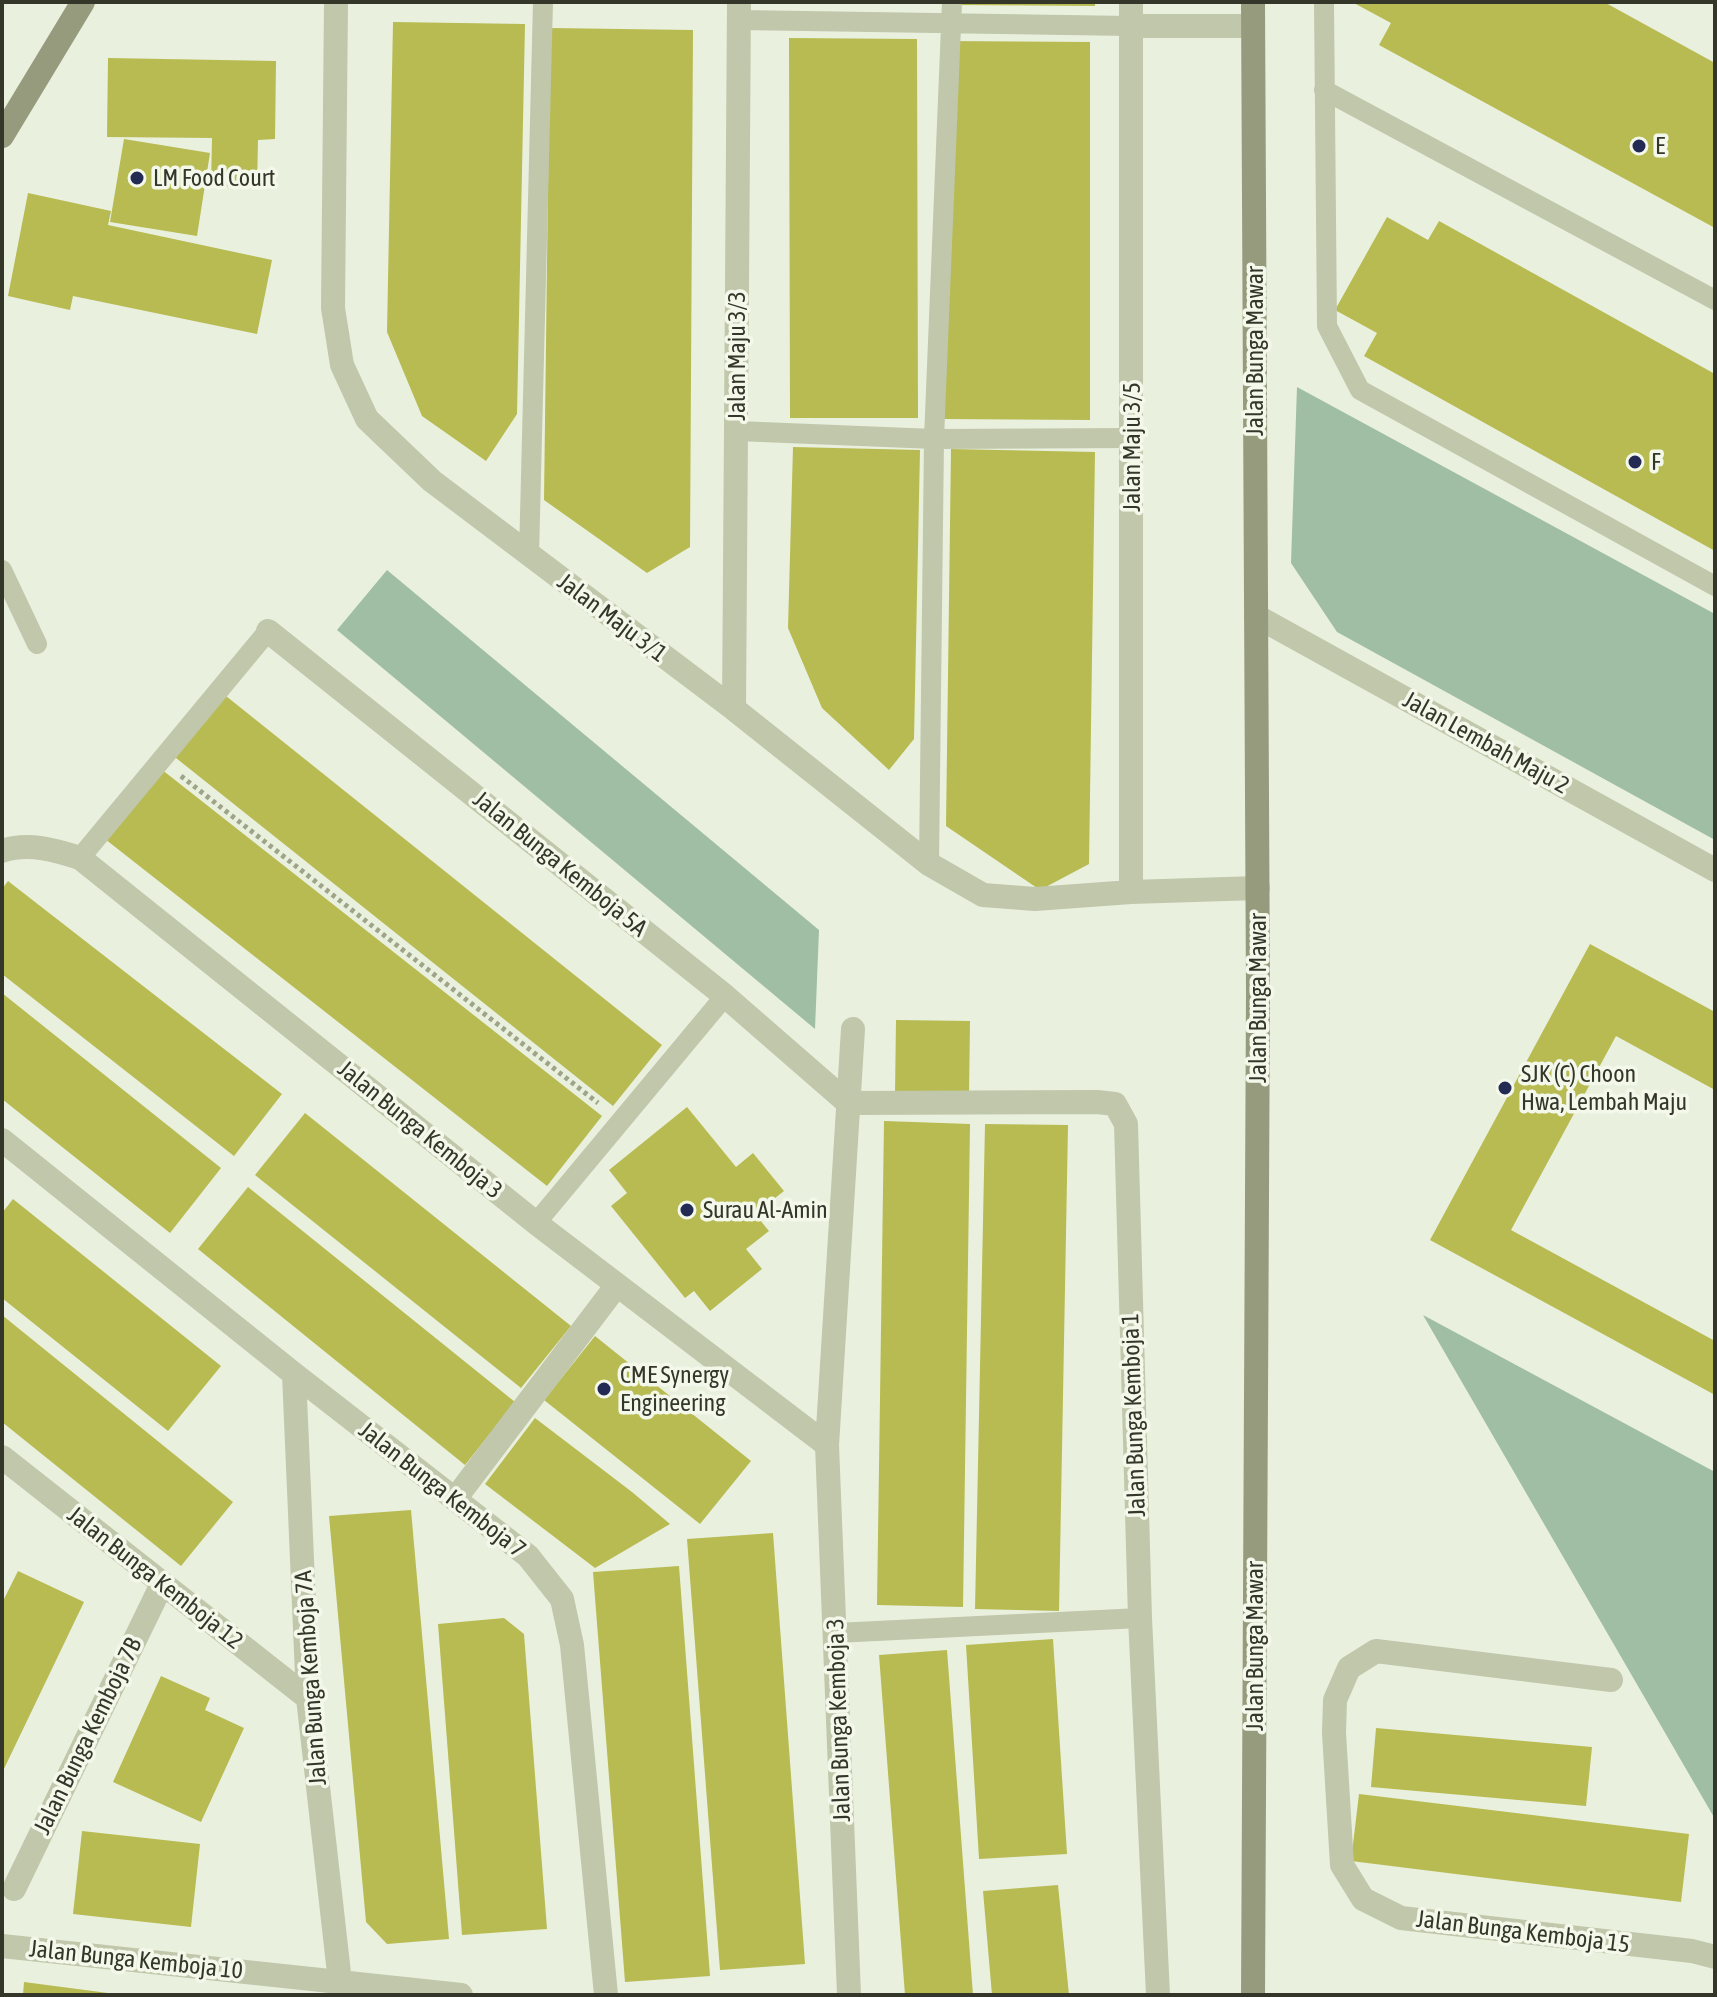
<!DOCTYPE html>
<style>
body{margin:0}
#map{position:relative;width:1717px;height:1997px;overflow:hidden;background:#eaf0de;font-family:"Asap Condensed",sans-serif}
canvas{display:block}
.frame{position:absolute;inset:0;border:4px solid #34362a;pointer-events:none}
</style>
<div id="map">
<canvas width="1717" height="1997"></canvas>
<div class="frame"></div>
</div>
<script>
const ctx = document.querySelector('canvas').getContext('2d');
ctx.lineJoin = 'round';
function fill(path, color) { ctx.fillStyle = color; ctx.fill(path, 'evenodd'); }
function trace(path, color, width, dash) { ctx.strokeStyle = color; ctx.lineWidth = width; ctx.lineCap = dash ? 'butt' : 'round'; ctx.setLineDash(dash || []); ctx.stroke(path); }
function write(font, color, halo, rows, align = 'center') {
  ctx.font = font + ' "Asap Condensed",sans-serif'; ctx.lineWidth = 7; ctx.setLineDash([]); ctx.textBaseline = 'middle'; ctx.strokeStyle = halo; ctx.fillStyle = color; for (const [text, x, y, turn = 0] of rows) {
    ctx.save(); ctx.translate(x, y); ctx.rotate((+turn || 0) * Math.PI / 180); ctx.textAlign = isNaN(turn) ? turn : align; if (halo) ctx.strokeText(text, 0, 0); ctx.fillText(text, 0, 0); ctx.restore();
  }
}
fill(new Path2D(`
 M 1297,387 L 1715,614 L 1715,840 L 1337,632 L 1291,563 Z
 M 387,570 L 819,930 L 815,1029 L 337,630 Z
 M 1423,1315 L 1715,1472 L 1715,1819 Z`), '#9fbea3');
fill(new Path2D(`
 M 957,2 L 1095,2 L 1095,6 L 957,5 Z
 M 1352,2 L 1604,2 L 1715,63 L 1715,228 L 1379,45 L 1391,23 Z
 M 393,22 L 525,24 L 517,414 L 486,461 L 422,416 L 387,332 Z
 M 550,28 L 693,30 L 690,547 L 647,573 L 544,500 Z
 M 789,38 L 917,39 L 918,418 L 790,418 Z
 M 945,41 L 1090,42 L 1090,420 L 944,419 Z
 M 108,58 L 276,61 L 275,139 L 258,140 L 257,187 L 211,186 L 212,138 L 107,137 Z
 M 124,139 L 210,153 L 197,236 L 110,222 Z
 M 28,193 L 111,211 L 108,225 L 272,260 L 257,334 L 73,296 L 70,310 L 8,296 Z
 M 1387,217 L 1428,240 L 1439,221 L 1715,374 L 1715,551 L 1364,356 L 1377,333 L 1335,310 Z
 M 793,447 L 920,450 L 914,739 L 889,770 L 822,708 L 788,628 Z
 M 951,449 L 1095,452 L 1089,864 L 1040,890 L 946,826 Z
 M 221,692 L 662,1045 L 613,1106 L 171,754 Z
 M 161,769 L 602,1116 L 547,1186 L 105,839 Z
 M 8,881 L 282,1094 L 234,1156 L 2,974 L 2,889 Z
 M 1590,944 L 1715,1012 L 1715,1090 L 1616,1036 L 1511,1230 L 1715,1341 L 1715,1395 L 1430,1240 Z
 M 2,993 L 221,1168 L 170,1233 L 2,1099 Z
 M 896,1020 L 970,1021 L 969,1095 L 895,1094 Z
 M 687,1107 L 736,1167 L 753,1153 L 784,1191 L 755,1214 L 769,1231 L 746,1249 L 762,1269 L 710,1311 L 694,1291 L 685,1298 L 611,1206 L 627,1193 L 609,1170 Z
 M 305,1113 L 571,1326 L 521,1388 L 255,1175 Z
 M 884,1121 L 970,1124 L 963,1607 L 877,1605 Z
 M 985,1124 L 1068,1125 L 1059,1611 L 975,1609 Z
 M 248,1187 L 515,1402 L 465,1465 L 198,1249 Z
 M 13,1199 L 221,1366 L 168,1431 L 2,1298 L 2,1213 Z
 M 2,1315 L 233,1502 L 181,1566 L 2,1422 Z
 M 595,1336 L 751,1461 L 700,1524 L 544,1400 Z
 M 535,1418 L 632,1492 L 670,1524 L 595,1568 L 485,1484 Z
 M 411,1510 L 449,1939 L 387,1944 L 366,1922 L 329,1516 Z
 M 773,1533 L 805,1964 L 720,1970 L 687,1539 Z
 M 679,1566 L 710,1976 L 625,1982 L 593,1572 Z
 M 18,1571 L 84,1602 L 2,1773 L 2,1603 Z
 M 504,1618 L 524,1634 L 547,1929 L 462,1935 L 438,1624 Z
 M 1053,1639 L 1067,1854 L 979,1859 L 966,1645 Z
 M 947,1650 L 973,1995 L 905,1995 L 879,1655 Z
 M 161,1676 L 210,1698 L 205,1710 L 244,1728 L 201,1822 L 113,1782 Z
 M 1376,1728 L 1592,1747 L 1586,1806 L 1371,1787 Z
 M 1359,1794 L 1689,1834 L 1681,1902 L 1351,1861 Z
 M 82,1831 L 200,1844 L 191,1927 L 73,1914 Z
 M 1058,1885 L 1069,1995 L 992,1995 L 983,1891 Z
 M 24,1982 L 108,1993 L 108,1995 L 23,1995 Z`), '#b7bb52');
trace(new Path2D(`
 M 181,776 L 598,1103`), '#9ea488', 5, [4, 4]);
trace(new Path2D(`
 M 1324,2 L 1327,326 L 1360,390 L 1715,586
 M 739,20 L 1131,26
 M 1324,90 L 1715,300
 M 737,431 L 934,439 L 1132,438
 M 529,555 L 543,2
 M 2,570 L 37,644
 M 80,858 L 268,631
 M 929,864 L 934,439 L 952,2
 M 536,1223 L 725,996
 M 836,1633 L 1140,1618`), '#c0c7ab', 20);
trace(new Path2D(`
 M 336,2 L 333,308 L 342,365 L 367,419 L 432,481 L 734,709 L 929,864 L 983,895 L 1035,899 L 1131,892 L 1258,888
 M 1131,2 L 1131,892
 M 1131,26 L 1253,26
 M 1256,616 L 1715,870
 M 268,631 L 725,996 L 848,1103
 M 734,709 L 739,2
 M 2,851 C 28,842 55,850 80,858 L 536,1223 L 827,1445
 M 848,1103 L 1097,1102 L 1115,1104 L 1126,1124 L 1140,1618 L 1158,1995
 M 2,1140 L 294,1374 L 528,1556 L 562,1599 L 572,1645 L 606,1995
 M 294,1374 L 308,1698 L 340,1982
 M 2,1457 L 308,1698
 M 455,1499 L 617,1285
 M 1611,1680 L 1376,1651 L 1349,1668 L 1335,1700 L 1334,1733 L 1342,1865 L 1363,1899 L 1401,1918 L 1692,1951 L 1715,1957
 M 14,1889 L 162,1584
 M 2,1946 L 461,1995
 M 849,1995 L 827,1445 L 853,1029`), '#c0c7ab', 24);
trace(new Path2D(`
 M 1253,2 L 1258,994 L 1253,1995
 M 2,136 L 83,2`), '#969b7d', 24);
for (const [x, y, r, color] of [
 [1639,146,8,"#232a53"],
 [137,178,8,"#232a53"],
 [1635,462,8,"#232a53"],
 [1505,1088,8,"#232a53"],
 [687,1210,8,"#232a53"],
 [604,1389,8,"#232a53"]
]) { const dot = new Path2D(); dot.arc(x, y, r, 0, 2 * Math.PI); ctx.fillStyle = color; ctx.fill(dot); trace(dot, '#f3f8ea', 3); }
write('24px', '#34362a', '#f3f8ea', [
 ["E",1655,146],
 ["LM Food Court",153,178],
 ["F",1651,462],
 ["SJK (C) Choon",1521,1074],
 ["Hwa, Lembah Maju",1521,1102],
 ["Surau Al-Amin",703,1210],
 ["CME Synergy",620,1375],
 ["Engineering",620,1403]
], 'left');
write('24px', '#34362a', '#f3f8ea', [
 ["Jalan Bunga Mawar",1255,351,-90],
 ["Jalan Maju 3/3",737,356,-90],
 ["Jalan Maju 3/5",1132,447,-90],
 ["Jalan Maju 3/1",612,618,37],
 ["Jalan Lembah Maju 2",1486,743,29],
 ["Jalan Bunga Kemboja 5A",560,864,39],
 ["Jalan Bunga Mawar",1258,998,-90],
 ["Jalan Bunga Kemboja 3",420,1130,39],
 ["Jalan Bunga Kemboja 1",1134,1415,-92],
 ["Jalan Bunga Kemboja 7",442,1490,38],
 ["Jalan Bunga Kemboja 12",155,1578,38],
 ["Jalan Bunga Mawar",1255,1646,-90],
 ["Jalan Bunga Kemboja 7A",311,1678,-94],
 ["Jalan Bunga Kemboja 3",839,1720,-92],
 ["Jalan Bunga Kemboja 7B",88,1736,-64],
 ["Jalan Bunga Kemboja 15",1523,1932,7],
 ["Jalan Bunga Kemboja 10",136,1960,6]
]);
</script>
